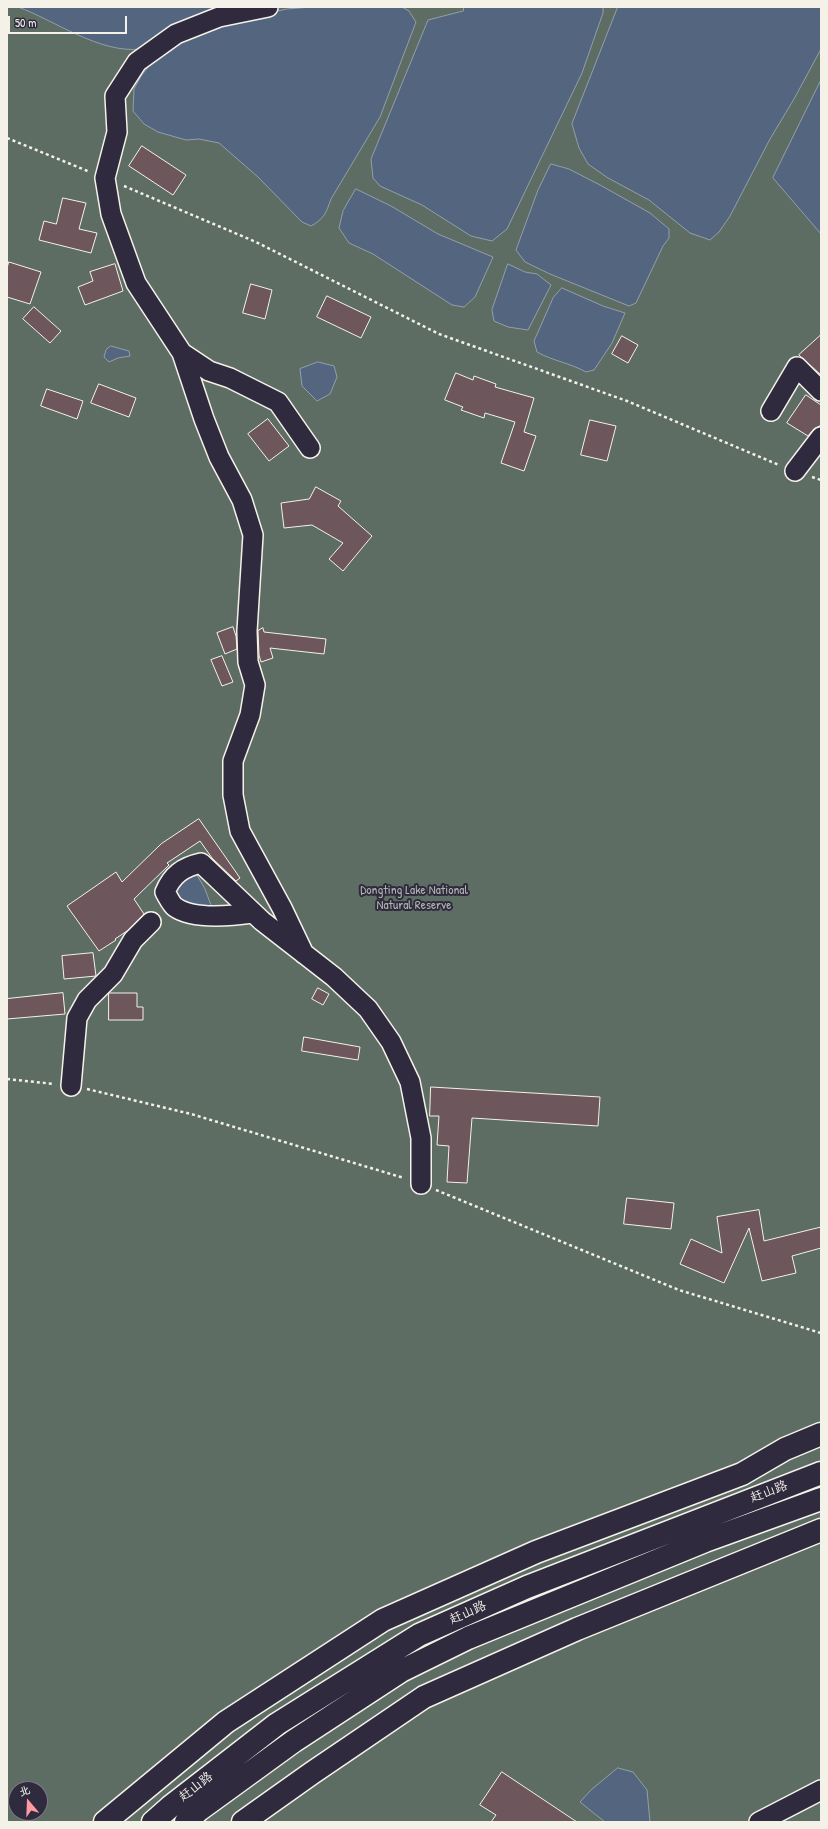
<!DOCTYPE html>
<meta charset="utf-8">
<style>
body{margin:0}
#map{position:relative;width:828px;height:1829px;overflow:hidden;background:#2f2a3d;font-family:"Patrick Hand","LXGW WenKai TC",sans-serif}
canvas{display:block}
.frame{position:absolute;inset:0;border:8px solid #f4f1e8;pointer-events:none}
.north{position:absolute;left:8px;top:1781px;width:40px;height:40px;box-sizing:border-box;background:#2f2a3d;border:1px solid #7e7a81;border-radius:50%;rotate:341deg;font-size:11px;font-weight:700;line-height:16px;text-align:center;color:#f4f1e8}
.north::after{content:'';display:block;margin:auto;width:14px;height:18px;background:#ff9aa2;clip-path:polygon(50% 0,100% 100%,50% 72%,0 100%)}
.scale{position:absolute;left:8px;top:16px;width:119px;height:18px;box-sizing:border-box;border:2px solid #f4f1e8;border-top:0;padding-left:5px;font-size:12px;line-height:14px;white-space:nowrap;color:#f4f1e8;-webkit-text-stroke:3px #2f2a3d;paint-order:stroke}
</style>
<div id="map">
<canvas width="828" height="1829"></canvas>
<div class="frame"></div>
<div class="north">北</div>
<div class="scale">50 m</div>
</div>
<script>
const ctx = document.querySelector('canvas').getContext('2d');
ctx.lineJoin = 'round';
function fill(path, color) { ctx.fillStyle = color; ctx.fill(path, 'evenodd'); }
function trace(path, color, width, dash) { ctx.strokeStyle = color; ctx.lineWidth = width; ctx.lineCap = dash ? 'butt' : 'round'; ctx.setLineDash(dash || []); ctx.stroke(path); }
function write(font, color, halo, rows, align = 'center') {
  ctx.font = font + ' "Patrick Hand","LXGW WenKai TC",sans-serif'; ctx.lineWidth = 4; ctx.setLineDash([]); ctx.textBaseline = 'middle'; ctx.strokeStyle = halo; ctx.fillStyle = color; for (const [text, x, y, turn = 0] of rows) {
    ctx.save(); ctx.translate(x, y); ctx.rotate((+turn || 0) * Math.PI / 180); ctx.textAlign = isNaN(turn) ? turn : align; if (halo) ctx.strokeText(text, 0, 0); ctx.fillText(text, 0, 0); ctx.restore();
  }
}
fill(new Path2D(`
 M 7,7 L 821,7 L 821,1822 L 7,1822 ZM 16,1789 L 40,1789 L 40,1813 L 16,1813 Z`), '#5d6d64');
const water = new Path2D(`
 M 18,7 L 236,7 C 213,17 190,28 166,38 C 159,42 149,48 141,49 C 100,54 54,20 18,7 Z
 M 312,7 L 402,7 L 409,11 L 416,22 L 380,117 L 331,199 C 326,213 324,219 311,226 L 302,222 L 258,177 L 219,143 L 199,139 L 186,140 L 158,132 L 144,124 L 133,111 L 134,89 L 141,76 L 149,66 L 174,44 L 196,33 L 259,15 L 287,9 Z
 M 464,7 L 603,7 L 603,13 L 582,73 L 507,229 L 492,241 L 471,236 L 422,205 L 380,186 L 373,178 L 371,159 L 428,20 L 463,11 Z
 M 618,7 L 821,7 L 821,49 L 794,99 L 770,139 L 730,216 L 719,232 L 710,240 L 690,233 L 649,200 L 608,178 L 588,164 L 579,148 L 572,124 Z
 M 821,80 L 821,234 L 773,178 Z
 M 551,164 L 569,169 L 600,185 L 650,213 L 669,229 L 669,238 L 663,246 L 636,303 L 629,306 L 550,274 L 525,262 L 516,250 L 538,190 Z
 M 356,189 L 391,206 L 438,234 L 493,257 L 475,297 L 464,307 L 452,305 L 373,254 L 349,243 L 339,228 L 343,211 Z
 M 508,264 L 525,272 L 537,274 L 551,285 L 528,330 L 508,327 L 494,321 L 492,310 Z
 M 562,288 L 603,306 L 625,313 L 612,343 L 594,370 L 586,372 C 570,363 553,361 537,352 L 534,341 L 553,298 Z
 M 111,346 L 129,351 L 130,356 L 118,358 L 109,362 L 104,357 L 106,350 Z
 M 318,362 L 334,366 L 337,377 L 330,394 L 317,401 L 302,386 L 300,369 Z
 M 188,874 L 197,875 L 205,889 L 212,908 L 195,910 L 177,898 L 173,891 Z
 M 618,1768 L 633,1772 L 647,1790 L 650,1822 L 605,1822 L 580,1802 L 591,1790 Z`);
fill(water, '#54667f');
trace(water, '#949ea9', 1);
const building = new Path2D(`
 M 142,146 L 186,175 L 173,195 L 129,166 Z
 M 63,198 L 86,203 L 79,229 L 97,233 L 91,253 L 39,240 L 44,221 L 56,224 Z
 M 9,262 L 41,272 L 30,304 L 7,297 L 7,269 Z
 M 115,264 L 123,291 L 85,305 L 78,287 L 93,281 L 90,272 Z
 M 251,284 L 272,290 L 265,319 L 243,313 Z
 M 327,296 L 371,317 L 361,338 L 317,317 Z
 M 34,307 L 61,331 L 50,343 L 23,319 Z
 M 821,335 L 821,375 L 799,355 Z
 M 622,336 L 638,345 L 628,363 L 612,354 Z
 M 456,373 L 473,380 L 474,376 L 496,384 L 495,387 L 534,398 L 524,432 L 536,436 L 524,471 L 501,463 L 515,422 L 485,413 L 484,418 L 461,410 L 463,407 L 445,400 Z
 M 99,384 L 136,398 L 129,417 L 91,403 Z
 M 47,389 L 83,401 L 77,419 L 41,406 Z
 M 806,395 L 821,405 L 821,425 L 813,430 L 808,436 L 787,423 Z
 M 268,419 L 289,446 L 269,461 L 248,434 Z
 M 590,420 L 616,426 L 607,461 L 581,455 Z
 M 316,487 L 341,501 L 338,506 L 372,536 L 343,571 L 329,559 L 343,543 L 312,525 L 284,528 L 281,503 L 309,499 Z
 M 233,627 L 236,636 L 237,649 L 225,654 L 217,633 Z
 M 263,628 L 264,632 L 326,639 L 324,654 L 270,648 L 273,658 L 261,662 L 259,655 L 258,631 Z
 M 222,656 L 233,682 L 222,686 L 211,660 Z
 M 199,819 L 240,878 L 236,881 L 212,858 L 200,841 L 167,863 L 169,865 L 134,899 L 144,914 L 127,931 L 115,939 L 116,940 L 99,951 L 67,906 L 116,872 L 122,882 L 161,844 Z
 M 93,953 L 96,976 L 64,979 L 62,956 Z
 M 318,988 L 329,994 L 323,1005 L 312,999 Z
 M 63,993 L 65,1014 L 7,1019 L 7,999 Z
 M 109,993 L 137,993 L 137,1007 L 143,1007 L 143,1020 L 109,1020 Z
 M 304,1037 L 360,1047 L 358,1060 L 302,1051 Z
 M 431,1087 L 600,1097 L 598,1126 L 472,1118 L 467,1183 L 447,1182 L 449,1146 L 437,1145 L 439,1116 L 430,1116 Z
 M 627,1198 L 674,1203 L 671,1229 L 624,1224 Z
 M 759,1210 L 764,1241 L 821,1227 L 821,1248 L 792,1256 L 796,1273 L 762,1281 L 749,1228 L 724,1283 L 680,1264 L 691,1239 L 722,1253 L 717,1217 Z
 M 502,1772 L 577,1822 L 491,1822 L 496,1815 L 480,1805 Z`);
fill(building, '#6d565c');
trace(building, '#f4f1e8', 1);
const minor = new Path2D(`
 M 268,7 L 219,17 L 176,34 L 137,62 L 115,96 L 117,132 L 105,178 L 111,214 L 136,283 L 182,353 L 204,419 L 219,457 L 242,500 L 253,535 L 247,631 L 248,662 L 255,685 L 250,715 L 233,761 L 233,795 L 240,831 L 282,908 L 304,954
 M 182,353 L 209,371 L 230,378 L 278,402 L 310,448
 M 771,411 L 797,367 L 821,391
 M 795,471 L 821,437
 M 252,913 C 231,916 193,920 175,907 C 171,904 168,897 165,892 C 172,875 183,867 201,863 L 262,921 L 334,977 L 368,1009 L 391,1042 L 410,1082 L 421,1138 L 421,1184
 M 71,1086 L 77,1018 L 87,1000 L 113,974 L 133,940 L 151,922
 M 759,1822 L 821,1790`);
const major = new Path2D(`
 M 105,1822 L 226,1722 L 383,1620 L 536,1552 L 742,1474 L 785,1449 L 821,1434
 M 153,1822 L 170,1807 L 277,1724 L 419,1635 L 527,1587 L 821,1473
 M 186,1822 L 199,1810 L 294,1741 L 401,1671 L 468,1638 L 705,1541 L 821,1499
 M 243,1822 L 312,1773 L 424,1697 L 577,1629 L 821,1530`);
trace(minor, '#f4f1e8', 22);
trace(major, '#f4f1e8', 25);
trace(new Path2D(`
 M 7,138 L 90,172
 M 124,186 L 256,242 L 439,334 L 627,401 L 779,465
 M 812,477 L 821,480
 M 7,1079 L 54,1084
 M 87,1089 L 191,1114 L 404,1178
 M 436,1190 L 679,1290 L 821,1333`), '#f4f1e8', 2.5, [3, 3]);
trace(minor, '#2f2a3d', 19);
trace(major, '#2f2a3d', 22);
write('13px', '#b0b6ad', '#2f2a3d', [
 ["Dongting Lake National",414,891],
 ["Natural Reserve",414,906]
]);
write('13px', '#f4f1e8', '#2f2a3d', [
 ["赶山路",769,1492,-21],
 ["赶山路",468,1613,-24],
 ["赶山路",196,1787,-38]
]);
</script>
